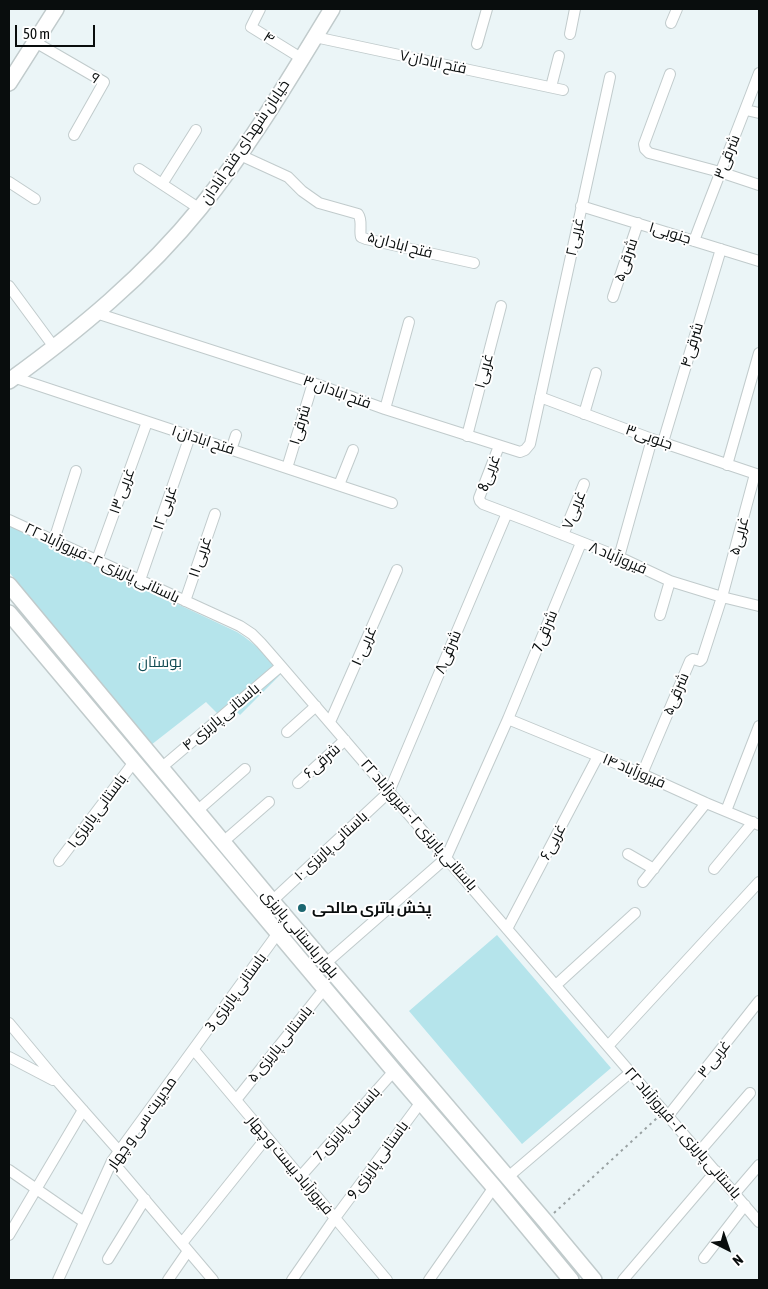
<!DOCTYPE html>
<meta charset="utf-8">
<style>
body{margin:0}
#map{position:relative;width:768px;height:1289px;overflow:hidden;background:#ebf5f7;font-family:"Asap Condensed",sans-serif}
canvas{display:block}
.frame{position:absolute;inset:0;border:10px solid #090d0d;pointer-events:none}
.north{position:absolute;left:703px;top:1224px;width:50px;height:50px;-webkit-text-stroke:4px #fff;paint-order:stroke;rotate:139deg;font-size:14px;font-weight:700;line-height:20px;text-align:center;color:#090d0d}
.north::after{content:'';display:block;margin:auto;width:18px;height:22px;background:#090d0d;clip-path:polygon(50% 0,100% 100%,50% 72%,0 100%)}
.scale{position:absolute;left:15px;top:25px;width:80px;height:22px;box-sizing:border-box;border:2px solid #090d0d;border-top:0;padding-left:6px;font-size:15px;line-height:18px;white-space:nowrap;color:#090d0d;-webkit-text-stroke:4px #fff;paint-order:stroke}
</style>
<div id="map">
<canvas width="768" height="1289"></canvas>
<div class="frame"></div>
<div class="north">N</div>
<div class="scale">50 m</div>
</div>
<script>
const ctx = document.querySelector('canvas').getContext('2d');
ctx.lineJoin = 'round';
function fill(path, color) { ctx.fillStyle = color; ctx.fill(path, 'evenodd'); }
function trace(path, color, width, dash) { ctx.strokeStyle = color; ctx.lineWidth = width; ctx.lineCap = dash ? 'butt' : 'round'; ctx.setLineDash(dash || []); ctx.stroke(path); }
function write(font, color, halo, rows, align = 'center') {
  ctx.font = font + ' "Asap Condensed",Cairo,sans-serif'; ctx.lineWidth = 4; ctx.setLineDash([]); ctx.textBaseline = 'middle'; ctx.strokeStyle = halo; ctx.fillStyle = color; for (const [text, x, y, turn = 0] of rows) {
    ctx.save(); ctx.translate(x, y); ctx.rotate((+turn || 0) * Math.PI / 180); ctx.textAlign = isNaN(turn) ? turn : align; if (halo) ctx.strokeText(text, 0, 0); ctx.fillText(text, 0, 0); ctx.restore();
  }
}
fill(new Path2D(`
 M 9,525 L 237,632 C 255,643 268,658 282,673 L 240,715 L 231,706 L 220,716 L 206,702 L 151,745 L 9,572 Z
 M 497,935 L 611,1068 L 522,1144 L 409,1011 Z`), '#b5e4eb');
const street = new Path2D(`
 M 260,9 L 251,27 L 301,58
 M 671,23 L 677,9
 M 570,34 L 575,9
 M 315,37 L 563,90
 M 35,42 L 104,82 L 74,135
 M 477,44 L 487,9
 M 670,74 L 644,144 L 645,149 L 649,153 L 720,172 L 759,185
 M 551,87 L 559,56
 M 746,110 L 759,113
 M 240,155 L 288,177 L 302,191 L 319,203 L 358,214 C 363,221 359,229 361,237 L 366,239 L 474,263
 M 139,169 L 200,209
 M 9,182 L 35,199
 M 162,184 L 196,130
 M 581,206 L 759,261
 M 694,241 C 715,185 738,129 759,73
 M 9,286 L 54,347
 M 613,297 L 638,223
 M 96,313 L 313,383 L 385,409 L 520,452 L 525,450 L 530,444 L 610,77
 M 13,377 L 392,503
 M 540,397 L 652,439 L 759,475
 M 385,409 L 409,322
 M 584,414 L 596,373
 M 467,436 L 501,306
 M 663,442 L 721,249
 M 499,446 L 479,498 L 480,501 L 483,504 L 528,521 L 619,557 L 670,581 L 722,597 L 759,606
 M 231,450 L 236,435
 M 727,465 L 759,353
 M 287,468 L 313,383
 M 339,485 L 353,450
 M 9,520 L 240,626 L 252,634 L 261,643 L 281,666 L 759,1222
 M 563,535 L 584,484
 M 54,540 L 76,471
 M 619,557 L 652,439
 M 97,560 L 147,422
 M 140,580 L 190,436
 M 185,601 L 215,514
 M 660,615 L 670,581
 M 508,719 L 642,774 L 706,803 L 759,825
 M 330,722 L 397,570
 M 287,732 L 316,706
 M 161,768 L 281,666
 M 642,774 L 690,661 L 693,659 L 700,661 L 702,659 L 722,597 L 755,474
 M 298,783 L 345,740
 M 197,811 L 245,769
 M 726,811 L 759,726
 M 223,842 L 269,802
 M 628,854 L 654,869
 M 59,861 L 134,762
 M 714,869 L 753,822
 M 643,882 L 706,803
 M 272,901 L 389,792 L 507,513
 M 507,929 L 598,756
 M 326,963 L 446,858 L 508,719 L 581,543
 M 556,985 L 635,913
 M 9,1023 L 59,1083 L 119,1151
 M 608,1046 L 759,882
 M 194,1050 L 387,1280
 M 9,1057 L 53,1080
 M 236,1100 L 325,988
 M 668,1116 L 759,1001
 M 699,1152 L 750,1093
 M 112,1161 L 213,1280
 M 9,1170 L 84,1222
 M 300,1177 L 394,1071
 M 508,1177 L 631,1072
 M 735,1193 L 759,1165
 M 9,1235 L 83,1110
 M 182,1243 L 267,1137
 M 704,1258 L 745,1205
 M 108,1259 L 145,1199
 M 58,1280 L 112,1161 L 278,933
 M 168,1280 L 188,1251
 M 292,1280 L 335,1218 L 421,1102
 M 429,1280 L 494,1187
 M 623,1280 L 716,1171`);
const secondary = new Path2D(`
 M 9,83 L 56,9
 M 9,381 C 78,331 146,275 200,208 C 250,146 291,76 332,9
 M 9,585 L 272,901 L 545,1221 L 594,1280
 M 9,613 L 394,1071 L 494,1187 L 571,1280`);
trace(street, '#c1cbcc', 12);
trace(secondary, '#c1cbcc', 18);
trace(new Path2D(`
 M 554,1213 L 657,1118`), '#99a1a2', 2, [2.5, 4]);
trace(street, '#fff', 10);
trace(secondary, '#fff', 15);
for (const [x, y, r, color] of [
 [302,908,5,"#1c6771"]
]) { const dot = new Path2D(); dot.arc(x, y, r, 0, 2 * Math.PI); ctx.fillStyle = color; ctx.fill(dot); trace(dot, '#fff', 2); }
write('15px', '#090d0d', '#fff', [
 ["۴",269,38,32],
 ["فتح ابادان۷",433,62,12],
 ["۹",95,78,35],
 ["خیابان شهدای فتح آبادان",245,142,-56],
 ["شرقی۳",727,157,-68],
 ["جنوبی۱",670,233,17],
 ["غربی۲",575,237,-78],
 ["فتح ابادان۵",400,245,15],
 ["شرقی۵",626,260,-71],
 ["شرقی۴",692,345,-73],
 ["غربی۱",484,371,-75],
 ["فتح ابادان ۳",337,392,20],
 ["شرقی۱",300,425,-73],
 ["جنوبی۳",649,437,19],
 ["فتح ابادان ۱",203,440,18],
 ["غربی8",489,473,-69],
 ["غربی ۱۳",122,491,-70],
 ["غربی ۱۲",165,508,-71],
 ["غربی۷",574,510,-68],
 ["غربی۵",739,536,-75],
 ["غربی ۱۱",200,557,-71],
 ["فیروزآباد ۸",618,558,23],
 ["باستانی پاریزی ۲ - فیروزآباد ۲۲",102,563,25],
 ["شرقی7",545,631,-68],
 ["غربی ۱۰",364,646,-66],
 ["شرقی۸",448,652,-67],
 ["شرقی۵",676,694,-67],
 ["باستانی پاریزی ۴",221,717,-40],
 ["شرقی۶",322,761,-42],
 ["فیروزآباد ۱۴",634,771,23],
 ["باستانی پاریزی۱",97,811,-53],
 ["باستانی پاریزی ۲ - فیروزآباد ۲۲",419,825,49],
 ["غربی۶",553,842,-62],
 ["باستانی پاریزی ۱۰",331,846,-43],
 ["بلوار باستانی پاریزی",300,934,50],
 ["باستانی پاریزی 3",236,992,-54],
 ["باستانی پاریزی ۵",280,1044,-51],
 ["غربی ۳",714,1059,-52],
 ["مدیریت سی و چهار",142,1123,-55],
 ["باستانی پاریزی 7",347,1124,-49],
 ["باستانی پاریزی ۲ - فیروزآباد ۲۲",683,1133,49],
 ["باستانی پاریزی 9",378,1160,-54],
 ["فیروزآباد بیست و چهار",290,1165,50]
]);
write('15px', '#104b53', '#fff', [
 ["بوستان",160,662]
]);
write('bold 15px', '#090d0d', '#fff', [
 ["پخش باتری صالحی",312,908]
], 'left');
</script>
